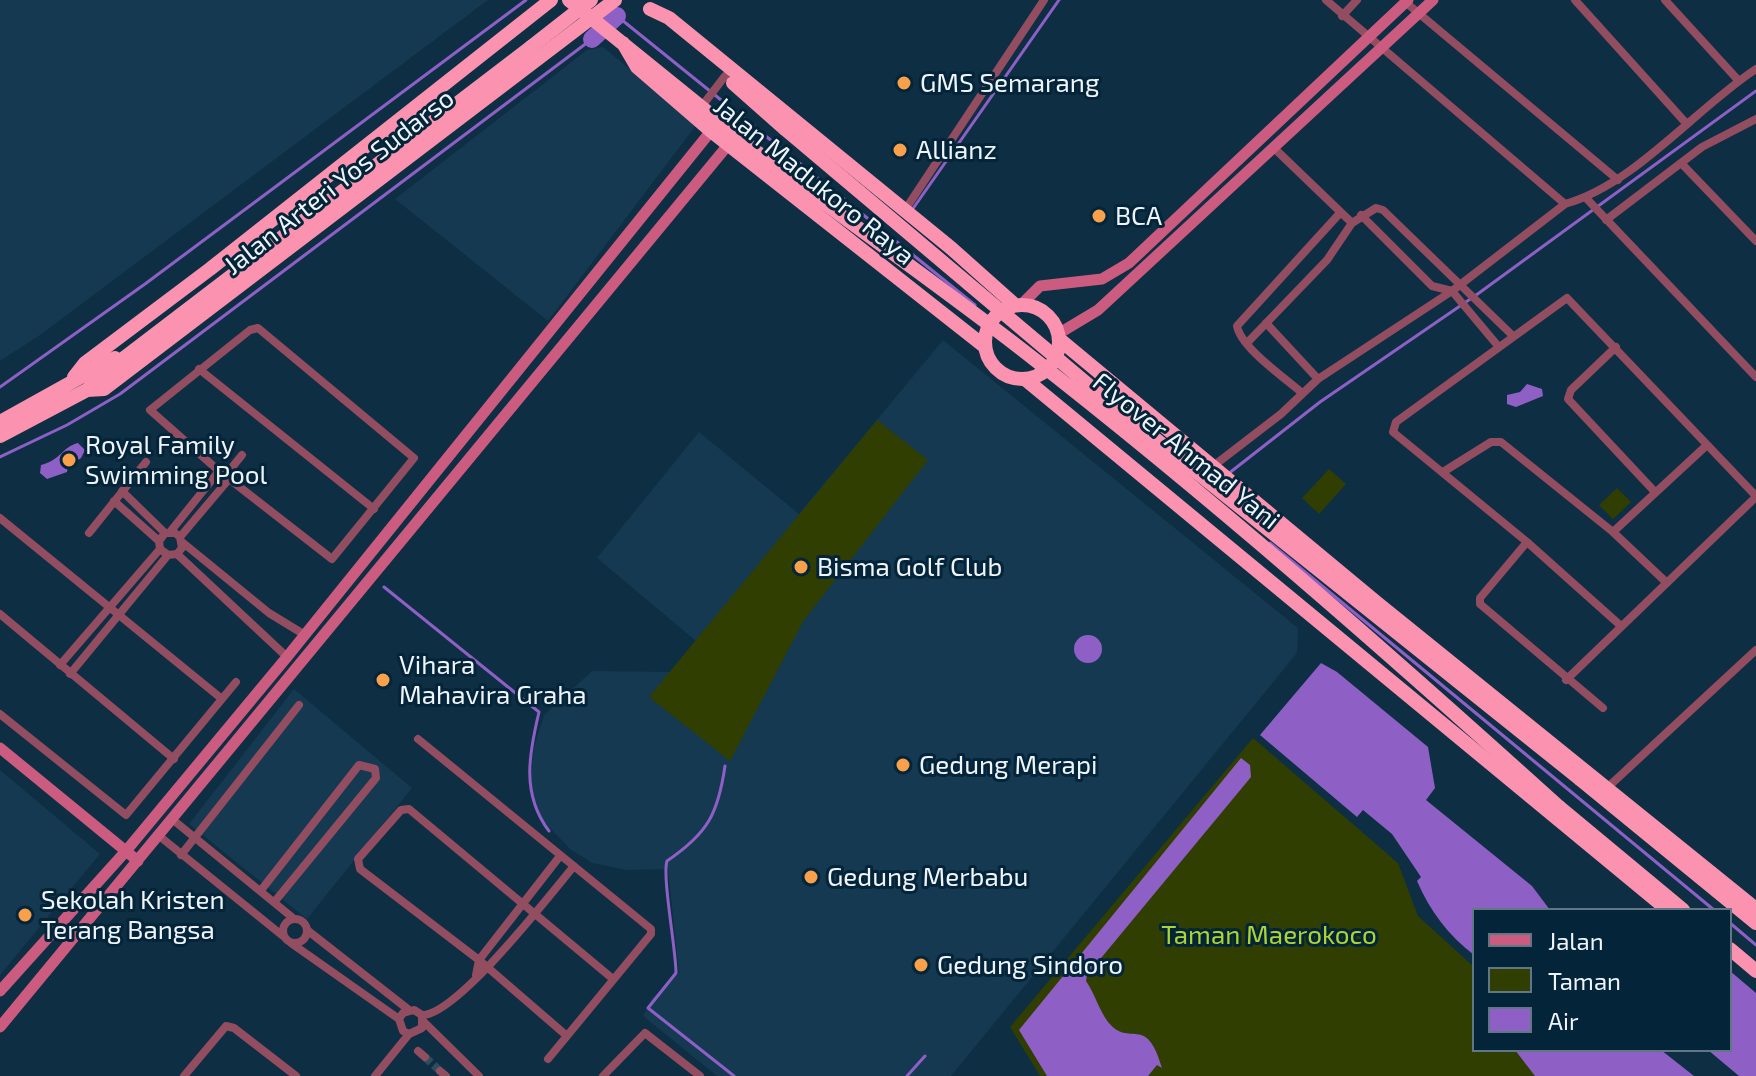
<!DOCTYPE html>
<style>
body{margin:0}
#map{position:relative;width:1756px;height:1076px;overflow:hidden;background:#0e2e44;font-family:"Exo 2",sans-serif}
canvas{display:block}
.legend{position:absolute;left:1472px;top:908px;width:260px;height:144px;box-sizing:border-box;background:#032439;border:2px solid #617786;margin:0;padding:10px 14px;list-style:none;font-size:24px;color:#eef4f9}
.legend li{display:flex;align-items:center;gap:16px;height:40px}
.legend b{width:40px;border:2px solid #617786}
</style>
<div id="map">
<canvas width="1756" height="1076"></canvas>
<ul class="legend">
<li><b style="height:10px;background:#cc5c7f"></b>Jalan</li>
<li><b style="height:22px;background:#303e02"></b>Taman</li>
<li><b style="height:22px;background:#8e60c6"></b>Air</li>
</ul>
</div>
<script>
const ctx = document.querySelector('canvas').getContext('2d');
ctx.lineJoin = 'round';
function fill(path, color) { ctx.fillStyle = color; ctx.fill(path, 'evenodd'); }
function trace(path, color, width, dash) { ctx.strokeStyle = color; ctx.lineWidth = width; ctx.lineCap = dash ? 'butt' : 'round'; ctx.setLineDash(dash || []); ctx.stroke(path); }
function write(font, color, halo, rows, align = 'center') {
  ctx.font = font + ' "Exo 2",sans-serif'; ctx.lineWidth = 6; ctx.setLineDash([]); ctx.textBaseline = 'middle'; ctx.strokeStyle = halo; ctx.fillStyle = color; for (const [text, x, y, turn = 0] of rows) {
    ctx.save(); ctx.translate(x, y); ctx.rotate((+turn || 0) * Math.PI / 180); ctx.textAlign = isNaN(turn) ? turn : align; if (halo) ctx.strokeText(text, 0, 0); ctx.fillText(text, 0, 0); ctx.restore();
  }
}
fill(new Path2D(`
 M 0,0 L 488,0 L 40,335 L 0,361 Z
 M 603,47 L 697,124 L 548,321 L 395,199 L 587,50 Z
 M 943,340 L 1298,628 L 1297,653 L 951,1076 L 717,1076 L 643,1016 L 652,998 L 679,973 L 668,869 L 627,870 L 592,863 L 570,849 L 540,817 L 530,781 L 534,747 L 544,715 L 592,671 L 670,672 L 696,641 L 597,558 L 699,432 L 799,514 Z
 M 294,689 L 412,788 L 307,919 L 189,824 Z
 M 0,770 L 100,854 L 0,975 Z`), '#143951');
fill(new Path2D(`
 M 877,420 L 928,460 L 804,620 L 730,761 L 649,697 Z
 M 1329,469 L 1346,484 L 1319,514 L 1302,498 Z
 M 1617,488 L 1631,502 L 1613,519 L 1599,505 Z
 M 1253,738 L 1398,863 L 1418,916 L 1474,967 L 1474,1050 L 1519,1050 L 1543,1076 L 1040,1076 L 1010,1027 Z`), '#303e02');
fill(new Path2D(`
 M 1527,384 L 1542,389 L 1543,396 L 1516,407 L 1507,404 L 1507,395 L 1520,392 Z
 M 78,443 L 85,450 L 81,458 L 68,467 L 67,472 L 47,479 L 40,473 L 41,465 C 61,460 62,447 78,443 Z
 M1074 649a14 14 0 1 1 28 0a14 14 0 1 1-28 0Z
 M 1321,663 L 1337,672 L 1428,747 L 1435,788 L 1426,800 L 1532,886 L 1550,910 L 1474,910 L 1474,955 C 1448,935 1430,911 1417,881 L 1421,877 L 1392,834 L 1363,810 L 1357,817 L 1260,735 Z
 M 1241,758 L 1250,765 L 1251,777 L 1087,975 L 1086,981 C 1095,994 1099,1010 1108,1022 C 1130,1049 1146,1012 1162,1068 L 1157,1065 L 1148,1076 L 1047,1076 L 1019,1030 Z
 M 1730,971 L 1756,993 L 1756,1076 L 1739,1076 L 1708,1050 L 1730,1050 Z
 M 1515,1050 L 1661,1050 L 1694,1076 L 1535,1076 Z`), '#8e60c6');
trace(new Path2D(`
 M 617,16 L 975,305
 M 912,210 L 1059,0
 M 0,387 L 145,284 L 526,0
 M 0,457 L 67,425 L 120,394 L 592,39
 M 1228,474 L 1320,402 L 1479,293 L 1756,91
 M 1270,543 L 1714,910
 M 384,587 L 539,712 C 529,754 521,794 549,831
 M 725,766 C 718,814 708,833 667,861 C 662,876 676,950 676,973 L 648,1008 L 734,1076
 M 1730,923 L 1756,945
 M 907,1076 L 925,1056`), '#8e60c6', 3);
trace(new Path2D(`
 M 592,39 L 617,16`), '#8e60c6', 18);
trace(new Path2D(`
 M 425,1057 L 440,1071`), '#304c5f', 8, [8, 4]);
trace(new Path2D(`
 M 1326,0 L 1565,204
 M 1575,0 L 1685,122
 M 1665,0 L 1738,80
 M 1404,1 L 1618,180
 M 1342,16 L 1357,0
 M 702,106 L 725,76
 M 1275,149 L 1352,223
 M 1681,163 L 1756,241
 M 1586,198 L 1756,377
 M 905,210 L 1044,0
 M 1361,215 L 1432,286 L 1452,291 L 1498,346
 M 1606,220 L 1702,147 L 1756,119
 M 1266,323 L 1318,379
 M 258,328 L 414,458 L 332,559 L 219,471 L 150,410 L 250,330 Z
 M 1247,343 L 1327,260 L 1352,223 L 1376,208 L 1383,210 L 1512,335
 M 1616,347 L 1571,390 L 1568,399 L 1655,492
 M 199,369 L 374,509
 M 1302,393 C 1285,378 1241,348 1237,326 L 1340,213
 M 1212,467 L 1281,414 L 1318,379 L 1452,291 L 1565,204 C 1634,185 1695,109 1756,69
 M 1443,472 L 1491,442 L 1501,442 L 1613,532 L 1667,583
 M 225,476 L 242,455
 M 122,491 L 165,533 L 175,533 L 180,537 L 182,548 L 177,554 L 168,555 L 160,549 L 159,541 L 165,533
 M 114,501 L 159,541
 M 0,518 L 222,699
 M 170,532 L 219,471
 M 1613,532 L 1707,445
 M 89,533 L 146,462
 M 180,537 L 229,479
 M 182,542 L 269,613 L 305,635
 M 1527,542 L 1480,598 L 1480,604 L 1603,708
 M 177,554 L 287,657
 M 0,614 L 174,759
 M 1621,626 L 1527,542 L 1393,432 L 1396,422 L 1567,298 L 1756,496
 M 60,665 L 160,549
 M 70,674 L 168,555
 M 1566,680 L 1756,497
 M 0,714 L 126,815 L 236,682
 M 418,739 L 651,929 L 651,934 L 548,1059
 M 1608,787 L 1756,650
 M 172,819 L 293,918
 M 158,835 L 283,936
 M 181,855 L 299,705
 M 262,889 L 359,765 L 375,769 L 376,778 L 276,900
 M283 931a12 12 0 1 1 24 0a12 12 0 1 1-24 0Z
 M 307,930 L 409,1010
 M 291,943 L 399,1019
 M 476,975 L 479,960 L 560,856
 M 422,1015 C 457,1015 549,896 574,866
 M 424,1022 L 479,1076
 M 567,1036 L 479,960 L 360,869 L 358,859 L 401,810 L 409,809 L 613,979
 M 418,1051 L 425,1057
 M 440,1071 L 446,1076
 M 184,1076 L 226,1026 L 234,1028 L 296,1076
 M 375,1076 L 409,1034 L 422,1028 L 422,1015 L 414,1010 L 403,1013 L 399,1019 L 403,1031 L 409,1034
 M 603,1076 L 645,1033 L 700,1076`), '#934d61', 8);
trace(new Path2D(`
 M 1021,305 L 1040,286 L 1102,279 L 1129,263 L 1408,0
 M 1058,334 L 1098,310 L 1433,0
 M 0,748 L 138,861
 M 0,991 L 126,851 L 287,657 L 711,131
 M 0,1027 L 728,145`), '#cc5c7f', 11);
trace(new Path2D(`
 M 569,0 L 763,157
 M 650,9 L 669,18 L 951,248 L 1015,305
 M 623,43 L 637,67 L 711,131 L 984,346
 M 733,83 L 785,129
 M985 342a37 37 0 1 1 74 0a37 37 0 1 1-74 0Z
 M 1059,339 L 1377,603 L 1756,909
 M 74,377 L 85,363 L 210,269 L 551,0
 M 1025,379 L 1668,910
 M 87,390 L 104,389 L 615,0
 M 0,422 L 115,358
 M 0,436 L 87,390 L 120,361 L 531,47
 M 1580,779 L 1756,923
 M 1559,807 L 1683,910
 M 1730,949 L 1756,971`), '#fb93b0', 14);
trace(new Path2D(`
 M 531,47 L 591,0
 M 785,129 L 1104,398 L 1580,779
 M 763,157 C 849,223 939,285 1025,352 C 1210,496 1385,650 1559,807`), '#fb93b0', 14);
for (const [x, y, r, color] of [
 [904,83,8,"#f8a14a"],
 [900,150,8,"#f8a14a"],
 [1099,216,8,"#f8a14a"],
 [69,460,8,"#f8a14a"],
 [801,567,8,"#f8a14a"],
 [383,680,8,"#f8a14a"],
 [903,765,8,"#f8a14a"],
 [811,877,8,"#f8a14a"],
 [25,915,8,"#f8a14a"],
 [921,965,8,"#f8a14a"]
]) { const dot = new Path2D(); dot.arc(x, y, r, 0, 2 * Math.PI); ctx.fillStyle = color; ctx.fill(dot); trace(dot, '#032439', 3); }
write('26px', '#eef4f9', '#032439', [
 ["GMS Semarang",920,83],
 ["Allianz",916,150],
 ["BCA",1115,216],
 ["Royal Family",85,445],
 ["Swimming Pool",85,475],
 ["Bisma Golf Club",817,567],
 ["Vihara",399,665],
 ["Mahavira Graha",399,695],
 ["Gedung Merapi",919,765],
 ["Gedung Merbabu",827,877],
 ["Sekolah Kristen",41,900],
 ["Terang Bangsa",41,930],
 ["Gedung Sindoro",937,965]
], 'left');
write('26px', '#eef4f9', '#032439', [
 ["Jalan Madukoro Raya",814,181,39],
 ["Jalan Arteri Yos Sudarso",339,182,-38],
 ["Flyover Ahmad Yani",1186,451,39]
]);
write('26px', '#aed42d', '#032439', [
 ["Taman Maerokoco",1269,935]
]);
</script>
